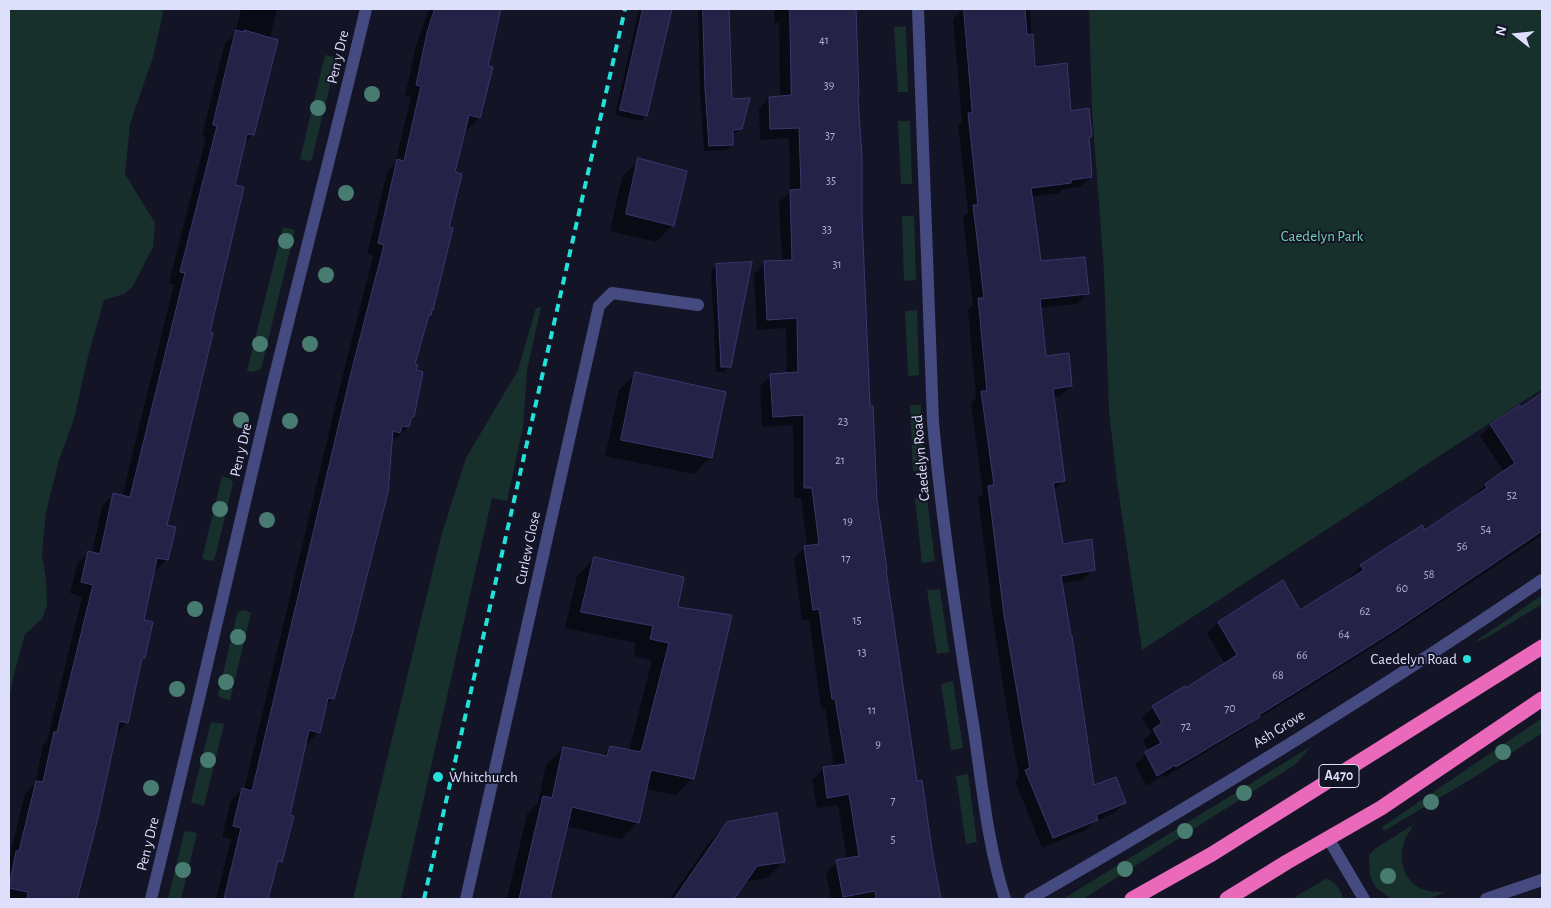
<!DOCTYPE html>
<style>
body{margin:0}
#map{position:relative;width:1551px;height:908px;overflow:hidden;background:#141427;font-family:"Alegreya Sans",sans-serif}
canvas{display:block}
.frame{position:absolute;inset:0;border:10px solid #dedffb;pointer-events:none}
.north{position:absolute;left:1491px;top:10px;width:50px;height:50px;-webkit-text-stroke:4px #141427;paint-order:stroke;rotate:286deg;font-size:14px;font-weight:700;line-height:20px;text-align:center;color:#dedffb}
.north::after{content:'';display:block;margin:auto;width:18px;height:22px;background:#dedffb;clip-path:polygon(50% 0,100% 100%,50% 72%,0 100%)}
</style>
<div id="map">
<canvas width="1551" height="908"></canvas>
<div class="frame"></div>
<div class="north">N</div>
</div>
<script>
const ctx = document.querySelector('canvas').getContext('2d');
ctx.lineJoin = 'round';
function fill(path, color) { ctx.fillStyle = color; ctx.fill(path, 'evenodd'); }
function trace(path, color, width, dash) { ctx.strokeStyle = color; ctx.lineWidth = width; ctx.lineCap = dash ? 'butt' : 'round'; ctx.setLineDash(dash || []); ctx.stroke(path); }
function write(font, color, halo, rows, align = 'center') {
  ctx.font = font + ' "Alegreya Sans",sans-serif'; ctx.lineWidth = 4; ctx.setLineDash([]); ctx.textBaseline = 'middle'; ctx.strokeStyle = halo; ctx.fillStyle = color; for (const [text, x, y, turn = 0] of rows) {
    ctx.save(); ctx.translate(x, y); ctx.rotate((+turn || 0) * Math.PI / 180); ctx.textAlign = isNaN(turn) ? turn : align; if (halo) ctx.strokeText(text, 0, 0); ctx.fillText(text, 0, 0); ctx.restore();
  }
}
fill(new Path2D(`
 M 9,9 L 164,9 L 153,57 L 130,124 L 125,174 L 155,223 L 153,247 L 133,286 L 124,294 L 104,300 L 88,356 L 74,419 L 59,460 L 46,512 L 42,554 L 46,580 L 47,606 L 42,619 L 25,634 L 13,678 L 9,701 Z
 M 1089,9 L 1542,9 L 1542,389 L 1142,650 L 1117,482 L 1109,411 L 1104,272 L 1092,110 Z
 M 906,26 L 908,92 L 898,92 L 894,27 Z
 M 325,55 L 335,57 L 336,60 L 312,159 L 308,161 L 300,159 Z
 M 898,121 L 910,121 L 912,184 L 901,184 Z
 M 902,216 L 914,216 L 916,280 L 904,281 Z
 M 283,227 L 295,230 L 261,369 L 253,372 L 247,371 Z
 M 541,307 L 527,371 L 523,427 L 507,501 L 492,498 L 401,899 L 353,899 L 442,533 L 466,458 L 518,370 L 536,308 Z
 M 917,310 L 919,375 L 908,376 L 905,311 Z
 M 910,405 L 921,405 L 924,470 L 913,471 Z
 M 222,476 L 230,479 L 233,483 L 215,558 L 212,561 L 202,559 Z
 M 915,498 L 927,498 L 935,561 L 922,563 Z
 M 940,589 L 949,652 L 937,654 L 927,590 Z
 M 1542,595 L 1542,604 L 1488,637 L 1473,643 Z
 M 243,610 L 251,613 L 230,700 L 221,698 L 218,695 L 237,613 Z
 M 953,681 L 963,748 L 951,750 L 941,684 Z
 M 1542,718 L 1542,733 L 1473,778 L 1384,831 L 1382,827 Z
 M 211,722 L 224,724 L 204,806 L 191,802 Z
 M 1310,747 L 1296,764 L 1083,899 L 1063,899 Z
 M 968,774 L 977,842 L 966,844 L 956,776 Z
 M 1411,826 L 1412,828 C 1396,847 1398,878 1422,889 C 1429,892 1438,892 1445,892 L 1429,899 L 1391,899 L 1375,887 L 1370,875 L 1369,855 L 1376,848 Z
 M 186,831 L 197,833 L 181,899 L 168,899 L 184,833 Z
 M 1327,878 C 1335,883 1342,890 1343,899 L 1292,899 Z`), '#17302c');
fill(new Path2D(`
 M 241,9 L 277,9 L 270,39 L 253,134 L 243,145 L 166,526 L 167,560 L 155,571 L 153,571 L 142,621 L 144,657 L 140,661 L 127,723 L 115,735 L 54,899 L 9,899 L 9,859 L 25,794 L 35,784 L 43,745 L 47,741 L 82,597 L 70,593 L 77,564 L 89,552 L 92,553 L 102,506 L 113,495 L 122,497 L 174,284 L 169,283 L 206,137 L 202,136 L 225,43 L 235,33 Z
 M 429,9 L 500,9 L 486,67 L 479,118 L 468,129 L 464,128 L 453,173 L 447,228 L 432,310 L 428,316 L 414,365 L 415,371 L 413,416 L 410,420 L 408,427 L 397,438 L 394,438 L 390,441 L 333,699 L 325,707 L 318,733 L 307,744 L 304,743 L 288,816 L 281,861 L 275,867 L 268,899 L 216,899 L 231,839 L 222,837 L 231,800 L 242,789 L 244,790 L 340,386 L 373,256 L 367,254 L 387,172 L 395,164 L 411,97 L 405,96 L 416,46 Z
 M 639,9 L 670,9 L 646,115 L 641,121 L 615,115 Z
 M 698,9 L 728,9 L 731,100 L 741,129 L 735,134 L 731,134 L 732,145 L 726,150 L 704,151 L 700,94 Z
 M 774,9 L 856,9 L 860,216 L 869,408 L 875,500 L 916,782 L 920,782 L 940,899 L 831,899 L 826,873 L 837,862 L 847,860 L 838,805 L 817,808 L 812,780 L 823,769 L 834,767 L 825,709 L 821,709 L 809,619 L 802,620 L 794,558 L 805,547 L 807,546 L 801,498 L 794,498 L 793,425 L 762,427 L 760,386 L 771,375 L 787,374 L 786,328 L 757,330 L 754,274 L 765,263 L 782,262 L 779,202 L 790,192 L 789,138 L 760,140 L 759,109 L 769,98 L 780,97 L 779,23 L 774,23 Z
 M 963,9 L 1030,9 L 1033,69 L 1091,136 L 1088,139 L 1091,177 L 1080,187 L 1063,189 L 1059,193 L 1031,197 L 1040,263 L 1087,294 L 1077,304 L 1039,308 L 1045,357 L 1071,386 L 1060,396 L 1053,397 L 1063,481 L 1053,491 L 1062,545 L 1093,569 L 1083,580 L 1061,584 L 1093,787 L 1125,803 L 1114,813 L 1094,822 L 1086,830 L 1042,848 L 1015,781 L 1019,777 L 1007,711 L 989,593 L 990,592 L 978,498 L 983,493 L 971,403 L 976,398 L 968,310 L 973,305 L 963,217 L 968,212 L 958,125 L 962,121 L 953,19 Z
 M 639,160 L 673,225 L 656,242 L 610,231 L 622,177 Z
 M 716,265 L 729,367 L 724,372 L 716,372 L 711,271 Z
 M 635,374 L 711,457 L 694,474 L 605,456 L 619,390 Z
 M 1535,399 L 1542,410 L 1542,535 L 1383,641 L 1254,721 L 1247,727 L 1165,777 L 1164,775 L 1146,786 L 1135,764 L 1149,751 L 1143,741 L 1151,732 L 1142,718 L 1153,707 L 1186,690 L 1225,664 L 1207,633 L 1218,623 L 1282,582 L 1300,612 L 1352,579 L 1350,577 L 1361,566 L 1425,532 L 1475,498 L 1474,496 L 1485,485 L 1504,472 L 1480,436 L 1491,425 L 1520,409 Z
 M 594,559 L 676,608 L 693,778 L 676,795 L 645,789 L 638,822 L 621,839 L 566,826 L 548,899 L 507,899 L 527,814 L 538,803 L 546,765 L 563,748 L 602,756 L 611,747 L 629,751 L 652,660 L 634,656 L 636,643 L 565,628 L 577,576 Z
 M 728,823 L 784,861 L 767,878 L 744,882 L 732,899 L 670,899 L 710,841 Z`), '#0007');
const building = new Path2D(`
 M 435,9 L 501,9 L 488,66 L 493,67 L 480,118 L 469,115 L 455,172 L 462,174 L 449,227 L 453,228 L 433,310 L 432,310 L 431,315 L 429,315 L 415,364 L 418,365 L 416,370 L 423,372 L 414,417 L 412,416 L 409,427 L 402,426 L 400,433 L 393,431 L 388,492 L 354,627 L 334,699 L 328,698 L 320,733 L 309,730 L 290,815 L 294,816 L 282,862 L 278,861 L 268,899 L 224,899 L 241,828 L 233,826 L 242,788 L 252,791 L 351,373 L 384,245 L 378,243 L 397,159 L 404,161 L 421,86 L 416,85 L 427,33 Z
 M 643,9 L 672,9 L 647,116 L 620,110 Z
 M 703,9 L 729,9 L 732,99 L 750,98 L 742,129 L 733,130 L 733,145 L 709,146 L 705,88 Z
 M 790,9 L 856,9 L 859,96 L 858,97 L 862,158 L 862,216 L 870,406 L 873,406 L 877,500 L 887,570 L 886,570 L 917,781 L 922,780 L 933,857 L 941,899 L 876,899 L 875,891 L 843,897 L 836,860 L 859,856 L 849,794 L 827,798 L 823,767 L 846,764 L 835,699 L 832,699 L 819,609 L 813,610 L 804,546 L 819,544 L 812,488 L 804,488 L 804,415 L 773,417 L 770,374 L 798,372 L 797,318 L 767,320 L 764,261 L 792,260 L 790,190 L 801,189 L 799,128 L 770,129 L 770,128 L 769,97 L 791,95 Z
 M 964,9 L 1025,9 L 1027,35 L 1033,34 L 1035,67 L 1067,63 L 1071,111 L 1089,108 L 1092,136 L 1089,137 L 1092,177 L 1071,180 L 1071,183 L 1031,188 L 1041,261 L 1085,257 L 1089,294 L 1040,299 L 1046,356 L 1069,353 L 1072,386 L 1053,389 L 1065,481 L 1053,483 L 1063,544 L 1092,539 L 1095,570 L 1061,576 L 1071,636 L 1072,636 L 1094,785 L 1116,777 L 1126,803 L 1096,815 L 1098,820 L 1053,838 L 1025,770 L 1030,768 L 1004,615 L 988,486 L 994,485 L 981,391 L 987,391 L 978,298 L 984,298 L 973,205 L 978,205 L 968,113 L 972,113 Z
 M 236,30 L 244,32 L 244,30 L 278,40 L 254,135 L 247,134 L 235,185 L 244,187 L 210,332 L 213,333 L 167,525 L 176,527 L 168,560 L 157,558 L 144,620 L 153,622 L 145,658 L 142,658 L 128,723 L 119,721 L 97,822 L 77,899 L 27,899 L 28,892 L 9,888 L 16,851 L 19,851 L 36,781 L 43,782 L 54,732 L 57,732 L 93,585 L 81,582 L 88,551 L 100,554 L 113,493 L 130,497 L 185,273 L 180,272 L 217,126 L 213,125 Z
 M 638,158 L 687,171 L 674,226 L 626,214 Z
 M 752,262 L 731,367 L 721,367 L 716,264 Z
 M 635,372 L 726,392 L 712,458 L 621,440 Z
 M 1542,393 L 1542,531 L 1395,630 L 1259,715 L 1260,717 L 1176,767 L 1175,765 L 1157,776 L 1145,752 L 1161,743 L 1153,729 L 1162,723 L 1152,706 L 1185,686 L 1186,688 L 1237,655 L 1218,622 L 1283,580 L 1300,610 L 1364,570 L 1360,565 L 1422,525 L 1425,530 L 1487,488 L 1485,484 L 1515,463 L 1490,424 L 1520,405 L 1521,407 Z
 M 594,557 L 684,577 L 678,607 L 732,615 L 694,779 L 651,770 L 639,823 L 572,807 L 550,899 L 519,899 L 543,796 L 552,798 L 563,747 L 607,756 L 610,746 L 641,752 L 669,643 L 650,639 L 653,626 L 581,612 Z
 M 777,813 L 785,862 L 757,866 L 734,899 L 674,899 L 727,822 Z`);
fill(building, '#242246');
trace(building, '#3a376f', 1);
trace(new Path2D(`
 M 918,9 L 933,422 C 942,523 957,624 973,724 C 982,782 987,843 1005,899
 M 1328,838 L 1364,899
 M 151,899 C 194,725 233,550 275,375 C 305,253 337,131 366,9
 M 466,899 L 599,306 L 612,293 L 698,305
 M 1030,899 C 1204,799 1376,693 1542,580
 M 1486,899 L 1542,880`), '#454b80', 12);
trace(new Path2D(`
 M 1132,899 L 1212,854 L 1542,647
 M 1227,899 L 1287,862 L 1381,808 L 1542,699`), '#eb69ba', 15);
trace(new Path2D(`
 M 424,899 L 625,9`), '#23e2d9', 4, [8, 6]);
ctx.fillStyle = '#487c70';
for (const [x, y] of [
 [372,94],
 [318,108],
 [346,193],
 [286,241],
 [326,275],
 [260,344],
 [310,344],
 [241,420],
 [290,421],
 [220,509],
 [267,520],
 [195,609],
 [238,637],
 [226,682],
 [177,689],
 [1503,752],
 [208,760],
 [151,788],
 [1244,793],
 [1431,802],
 [1185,831],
 [1125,869],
 [183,870],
 [1388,876]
]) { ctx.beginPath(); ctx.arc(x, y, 8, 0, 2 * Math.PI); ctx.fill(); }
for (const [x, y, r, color] of [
 [1467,659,5,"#23e2d9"],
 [438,777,6,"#23e2d9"]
]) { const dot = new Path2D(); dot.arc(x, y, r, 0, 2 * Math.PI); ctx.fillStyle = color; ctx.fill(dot); trace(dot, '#141427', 2); }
write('12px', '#b0b0ce', null, [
 ["41",824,40],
 ["39",829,85],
 ["37",830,135],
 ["35",831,180],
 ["33",827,229],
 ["31",837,264],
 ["23",843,421],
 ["21",840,460],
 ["52",1512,495],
 ["19",848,521],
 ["54",1486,529],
 ["56",1462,546],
 ["17",846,558],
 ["58",1429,574],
 ["60",1402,588],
 ["62",1365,611],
 ["15",857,620],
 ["64",1344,634],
 ["13",862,652],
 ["66",1302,655],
 ["68",1278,675],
 ["70",1230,708],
 ["11",872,710],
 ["72",1186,726],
 ["9",878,744],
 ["7",893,800],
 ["5",893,839]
]);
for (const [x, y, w] of [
 [1339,776,40]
]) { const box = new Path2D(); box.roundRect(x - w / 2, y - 11.5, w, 23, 4); ctx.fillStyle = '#141427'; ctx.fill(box); trace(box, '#dedffb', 1); }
write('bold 14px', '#dedffb', null, [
 ["A470",1339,776]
]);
write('15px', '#dedffb', '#141427', [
 ["Pen y Dre",338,57,-77],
 ["Pen y Dre",241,450,-77],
 ["Caedelyn Road",921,458,-95],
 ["Curlew Close",528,548,-78],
 ["Ash Grove",1279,729,-32],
 ["Pen y Dre",148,844,-76]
]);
write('15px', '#73d2ac', '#141427', [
 ["Caedelyn Park",1322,236]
]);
write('15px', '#dedffb', '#141427', [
 ["Caedelyn Road",1457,659],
 ["Whitchurch",449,777,"left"]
], 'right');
</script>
